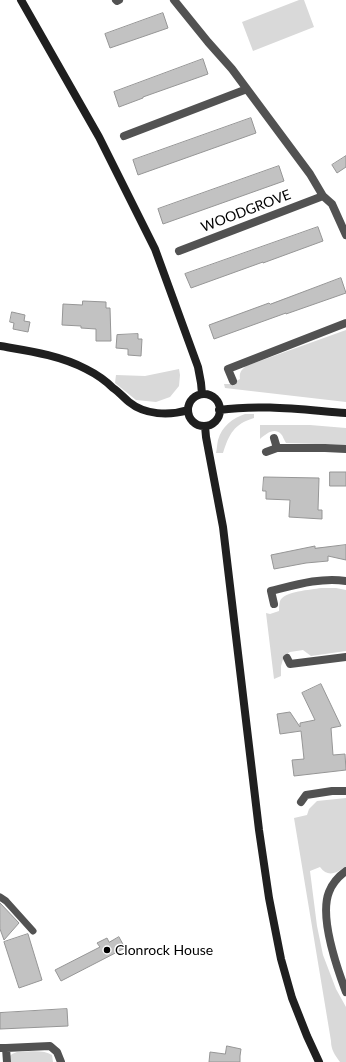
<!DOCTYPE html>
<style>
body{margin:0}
canvas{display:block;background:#fff}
</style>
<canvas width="346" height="1062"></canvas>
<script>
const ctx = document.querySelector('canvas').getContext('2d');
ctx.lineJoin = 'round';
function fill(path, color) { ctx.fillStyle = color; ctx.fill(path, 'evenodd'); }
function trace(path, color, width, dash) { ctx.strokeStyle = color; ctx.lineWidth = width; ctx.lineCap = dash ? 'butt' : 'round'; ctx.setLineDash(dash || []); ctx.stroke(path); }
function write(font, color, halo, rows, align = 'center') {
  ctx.font = font + ' Lato,sans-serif'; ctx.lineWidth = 3; ctx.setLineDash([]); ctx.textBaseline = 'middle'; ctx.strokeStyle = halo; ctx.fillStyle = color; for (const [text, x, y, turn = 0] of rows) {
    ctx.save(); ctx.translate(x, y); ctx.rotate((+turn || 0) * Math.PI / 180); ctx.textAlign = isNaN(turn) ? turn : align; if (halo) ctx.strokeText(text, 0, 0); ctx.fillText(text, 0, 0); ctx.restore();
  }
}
fill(new Path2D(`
 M 299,0 L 304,0 L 314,27 L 253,51 L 242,22 Z
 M 346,330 L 346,402 L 225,388 L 224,384 L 230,384 L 240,379 C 239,373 241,370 246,366 Z
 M 179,369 L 180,375 L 179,386 L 170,397 L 156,402 L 136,400 L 115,383 L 116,375 L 145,376 Z
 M 245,414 L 254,414 L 254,418 C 234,424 229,434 223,453 L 216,453 C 217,449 217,444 218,440 C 222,426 233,418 245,414 Z
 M 260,425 L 310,425 L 346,428 L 346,445 L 286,443 C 284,440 283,436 281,434 C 274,427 266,434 260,439 Z
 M 321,588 L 336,588 L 346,590 L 346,651 L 311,656 L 303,650 L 290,652 L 284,656 L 281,666 L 281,676 L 274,679 L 266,613 L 270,614 L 279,611 C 279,608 279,604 280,601 C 284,591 311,590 321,588 Z
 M 346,798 L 346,866 C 337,873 328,878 320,867 L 310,871 L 317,926 L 323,955 L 336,989 L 346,1007 L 346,1062 L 340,1062 C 335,1055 331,1050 331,1041 L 294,818 L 307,815 L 309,809 L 317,801 Z
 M 17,1052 C 28,1052 43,1049 52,1055 L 53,1062 L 11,1062 L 10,1056 L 12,1054 Z`), '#d9d9d9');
const building = new Path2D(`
 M 163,13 L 168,28 L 110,48 L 105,34 Z
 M 203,59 L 208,74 L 143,97 L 143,98 L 119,107 L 114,92 Z
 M 251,118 L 256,133 L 138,175 L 133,160 Z
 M 346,156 L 346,167 L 337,173 L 332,165 Z
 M 279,166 L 284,181 L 163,224 L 158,209 Z
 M 318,227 L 323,241 L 263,263 L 263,262 L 191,288 L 185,274 Z
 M 341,278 L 346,293 L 286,314 L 286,313 L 214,339 L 209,325 L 269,303 L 270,304 Z
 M 83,301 L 106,302 L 106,308 L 110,308 L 111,341 L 96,341 L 96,329 L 81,328 L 81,326 L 62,325 L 63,304 L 82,305 Z
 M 12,312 L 25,315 L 24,321 L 30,322 L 28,332 L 13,329 L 14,323 L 10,322 Z
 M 138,334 L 138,339 L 142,339 L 141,356 L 128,355 L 128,349 L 116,348 L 117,335 Z
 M 330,472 L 346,472 L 346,486 L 330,486 Z
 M 264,477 L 319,478 L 318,510 L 322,510 L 322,519 L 289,517 L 290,500 L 266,499 L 266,491 L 263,491 Z
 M 346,545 L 346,560 L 328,556 L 328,561 L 306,563 L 274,569 L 271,555 L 315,546 L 315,548 Z
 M 321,684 L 341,726 L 331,728 L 333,755 L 345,754 L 346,770 L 294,776 L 292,760 L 304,759 L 301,731 L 280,734 L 277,714 L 290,712 L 300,727 L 300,723 L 315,720 L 302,693 Z
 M 0,903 L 19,923 L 4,940 L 0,929 Z
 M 28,934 L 42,980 L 19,988 L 4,942 Z
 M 119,937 L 125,948 L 61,981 L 55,970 L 100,947 L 97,943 L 107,938 L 109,942 Z
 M 67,1009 L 68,1026 L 0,1029 L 0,1013 Z
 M 227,1046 L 241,1049 L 240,1056 L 240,1062 L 209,1062 L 210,1052 L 225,1054 Z`);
fill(building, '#c2c2c2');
trace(building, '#969696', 1);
trace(new Path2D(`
 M 0,897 L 6,901 L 33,931`), '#525252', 7);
trace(new Path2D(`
 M 116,0 L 117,1 L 119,0
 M 174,0 L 208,42 L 232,69 L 310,174 L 323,196 L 332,204 L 346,235
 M 124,136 L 247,89
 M 179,251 L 323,196
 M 233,381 L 228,369 L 346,323
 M 274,438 L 277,448
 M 266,452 L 277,448 L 325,448 L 346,449
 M 274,604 L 271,591 C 295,585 321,577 346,581
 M 287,658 L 290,664 L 346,657
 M 301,802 L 306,795 L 332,791 L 346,791
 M 346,871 C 339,876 332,884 329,892 C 319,917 337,968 346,992
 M 0,1048 L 6,1048 L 50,1046 L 57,1052 L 61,1062
 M 6,1048 L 7,1062`), '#525252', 8);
trace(new Path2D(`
 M 21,0 L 99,137 L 155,249 L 198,367 L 201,383 L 202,394
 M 0,346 C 29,351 59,355 86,369 C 96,374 105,380 113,388 C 119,392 124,398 129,402 C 145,415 169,416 188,410
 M188 410a16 16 0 1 1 32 0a16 16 0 1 1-32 0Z
 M 219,410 C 261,404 304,410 346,413
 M 205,426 L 206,437 L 223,527 L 259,830 L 269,898 L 281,959 L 292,998 L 307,1036 L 319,1062`), '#1f1f1f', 8);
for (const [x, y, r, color] of [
 [107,950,4,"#000"]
]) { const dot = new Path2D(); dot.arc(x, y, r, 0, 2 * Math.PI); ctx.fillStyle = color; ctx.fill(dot); trace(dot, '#fff', 1.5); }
write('14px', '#000', '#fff', [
 ["WOODGROVE",246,211,-21]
]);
write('14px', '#000', '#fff', [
 ["Clonrock House",115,950]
], 'left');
</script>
